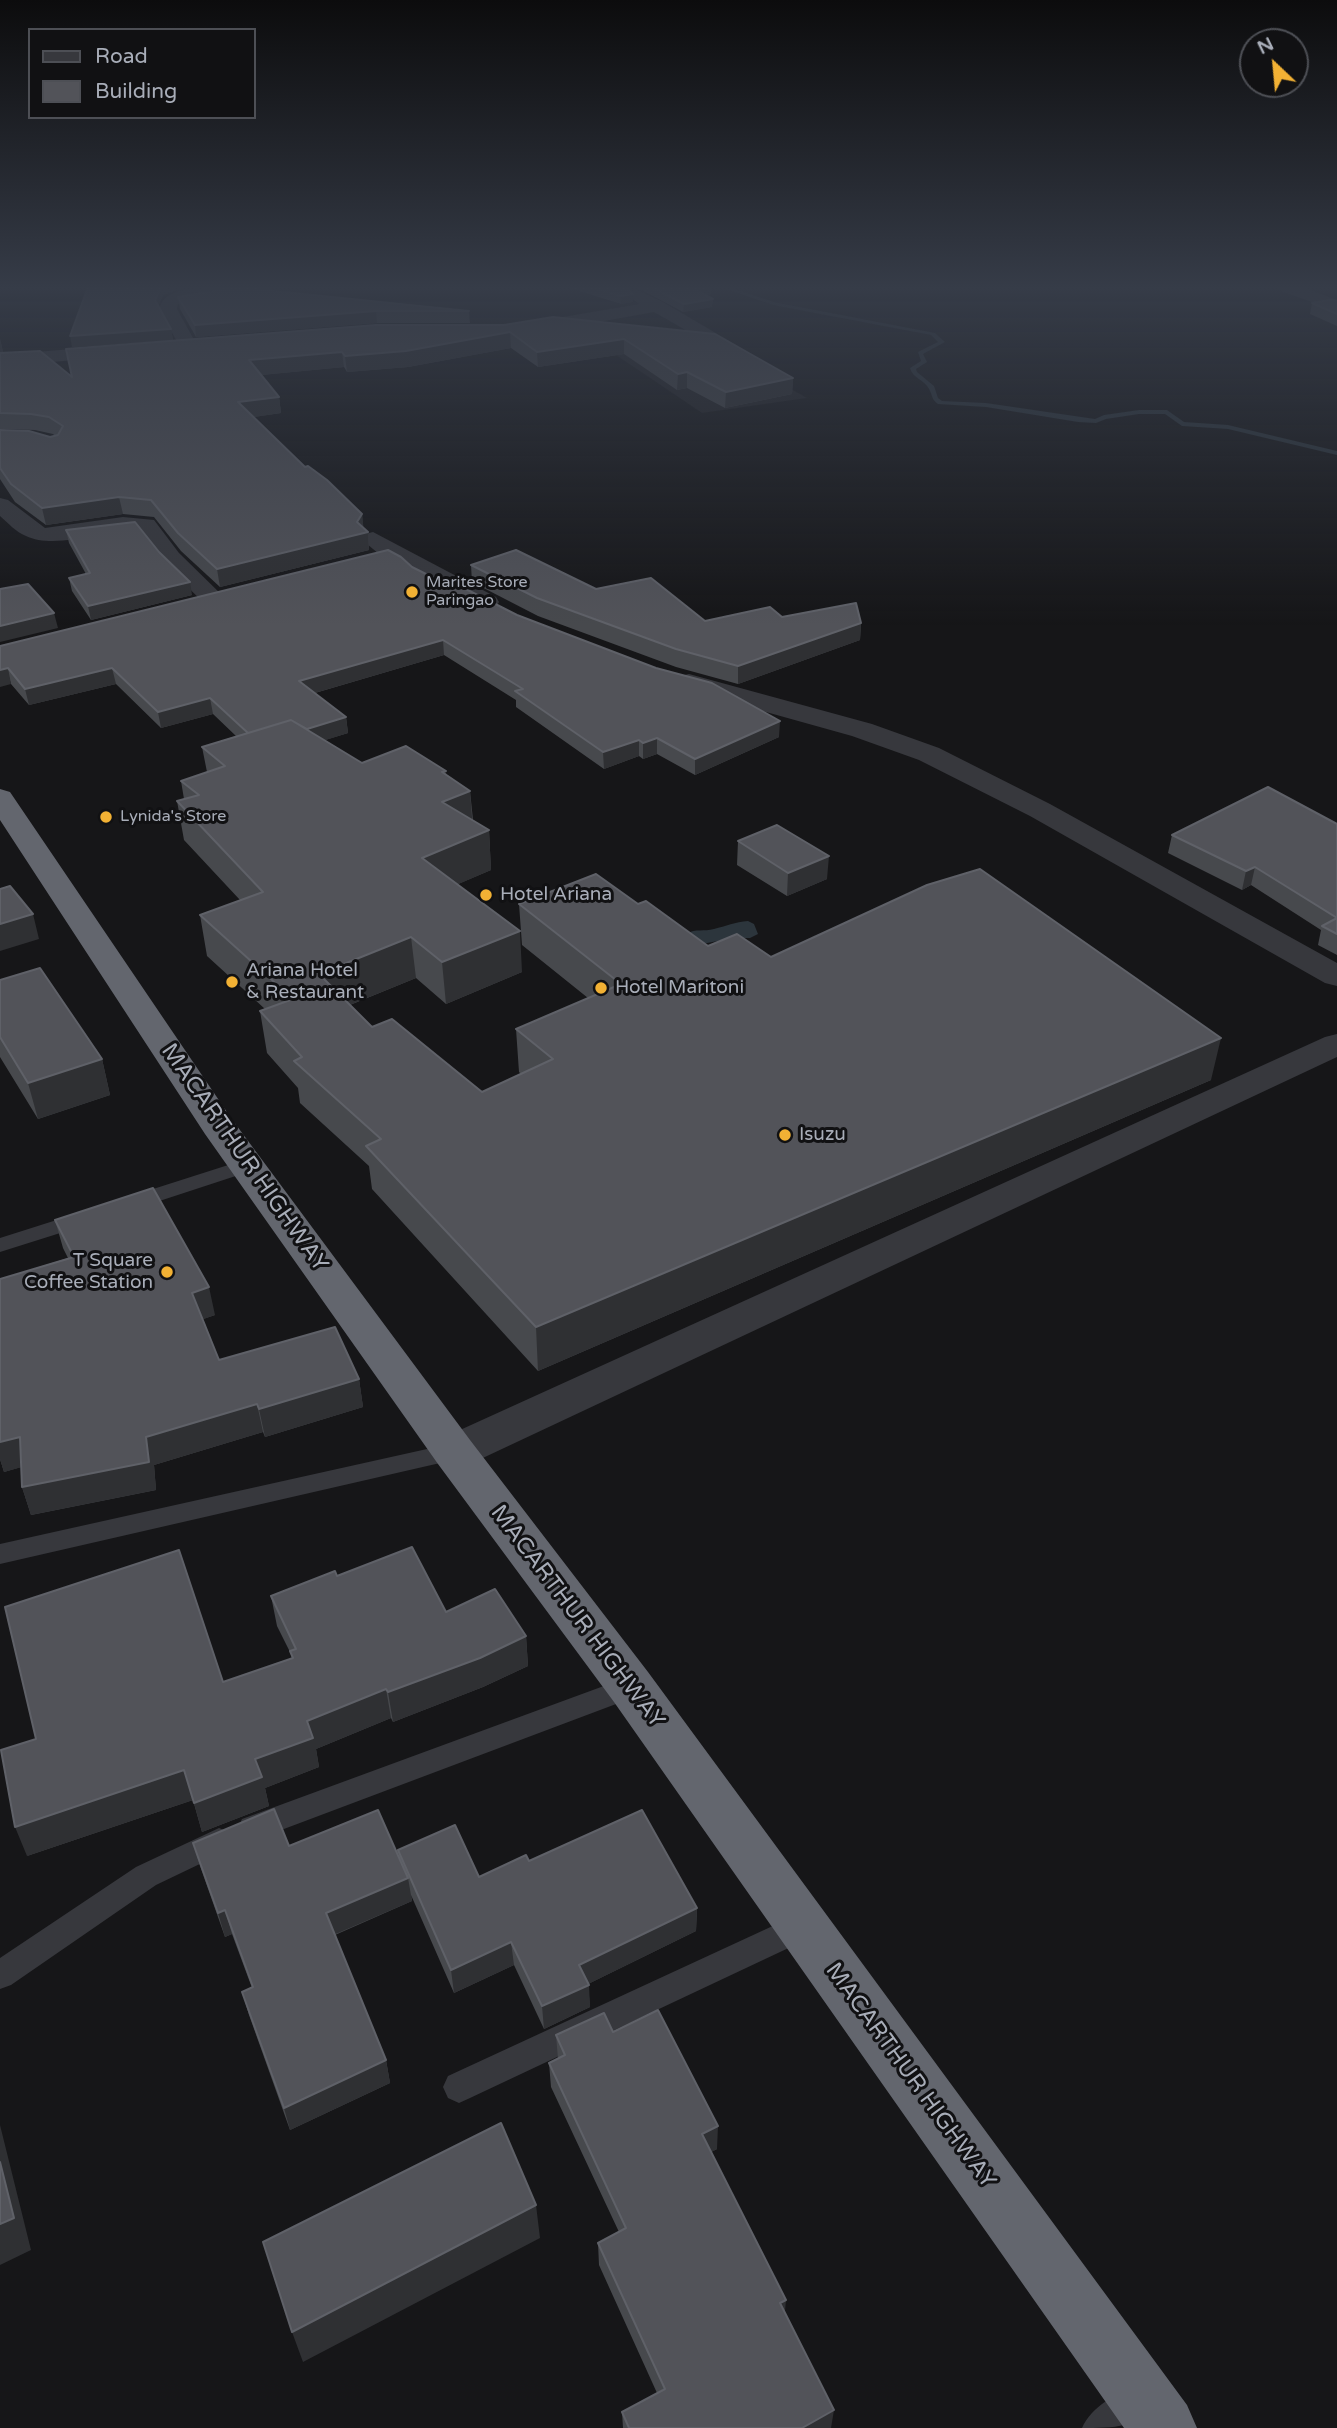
<!DOCTYPE html>
<style>
body{margin:0}
#map{position:relative;width:1337px;height:2428px;overflow:hidden;background:#161618;font-family:"Varela Round",sans-serif}
canvas{display:block}
.legend{position:absolute;left:28px;top:28px;width:228px;height:91px;box-sizing:border-box;background:#111113;border:2px solid #4d4f55;margin:0;padding:9px 12px;list-style:none;font-size:21px;color:#a8adb8}
.legend li{display:flex;align-items:center;gap:14px;height:35px}
.legend b{width:35px;border:2px solid #4d4f55}
.north{position:absolute;left:1239px;top:28px;width:70px;height:70px;box-sizing:border-box;background:#111113;border:2px solid #4d4f55;border-radius:50%;rotate:334deg;font-size:19px;font-weight:700;line-height:28px;text-align:center;color:#a8adb8}
.north::after{content:'';display:block;margin:auto;width:24px;height:32px;background:#f2b134;clip-path:polygon(50% 0,100% 100%,50% 72%,0 100%)}
</style>
<div id="map">
<canvas width="1337" height="2428"></canvas>
<ul class="legend">
<li><b style="height:9px;background:#37383d"></b>Road</li>
<li><b style="height:19px;background:#525359"></b>Building</li>
</ul>
<div class="north">N</div>
</div>
<script>
const ctx = document.querySelector('canvas').getContext('2d');
ctx.lineJoin = 'round';
function fill(path, color) { ctx.fillStyle = color; ctx.fill(path, 'evenodd'); }
function trace(path, color, width, dash) { ctx.strokeStyle = color; ctx.lineWidth = width; ctx.lineCap = dash ? 'butt' : 'round'; ctx.setLineDash(dash || []); ctx.stroke(path); }
function write(font, color, halo, rows, align = 'center') {
  ctx.font = font + ' "Varela Round",sans-serif'; ctx.lineWidth = 6; ctx.setLineDash([]); ctx.textBaseline = 'middle'; ctx.strokeStyle = halo; ctx.fillStyle = color; for (const [text, x, y, turn = 0] of rows) {
    ctx.save(); ctx.translate(x, y); ctx.rotate((+turn || 0) * Math.PI / 180); ctx.textAlign = isNaN(turn) ? turn : align; if (halo) ctx.strokeText(text, 0, 0); ctx.fillText(text, 0, 0); ctx.restore();
  }
}
fill(new Path2D(`
 M 706,341 L 807,398 L 702,413 L 616,355 Z`), '#222225');
fill(new Path2D(`
 M 748,921 L 754,924 L 758,934 L 750,938 L 733,938 L 697,945 L 686,934 C 696,928 704,932 714,929 C 726,926 735,922 748,921 Z`), '#2c353c');
fill(new Path2D(`
 M 721,287 L 728,287 L 774,302 L 935,333 L 945,342 L 923,354 L 927,362 L 916,369 L 917,372 L 934,386 L 938,398 L 942,401 L 986,403 L 1095,419 L 1104,415 L 1139,410 L 1167,410 L 1184,422 L 1228,425 L 1337,451 L 1337,455 L 1228,429 L 1182,426 L 1165,414 L 1139,414 L 1106,419 L 1096,423 L 1078,422 L 986,407 L 938,404 C 931,399 933,396 929,389 C 925,380 913,379 910,368 L 921,361 L 918,352 L 938,342 L 931,335 L 773,305 Z`), '#2c353c');
fill(new Path2D(`
 M 247,1159 L 254,1160 L 257,1165 L 254,1170 L 132,1210 L 125,1208 L 122,1203 L 125,1198 Z
 M 85,1211 L 92,1213 L 96,1218 L 92,1223 L 0,1252 L 0,1238 Z
 M 454,1443 L 462,1446 L 466,1452 L 462,1458 L 0,1564 L 0,1544 Z
 M 631,1676 L 640,1679 L 644,1687 L 640,1695 L 252,1841 L 242,1837 L 238,1828 L 242,1819 Z
 M 219,1828 L 229,1832 L 233,1841 L 229,1850 L 156,1885 L 11,1985 L 0,1989 L 0,1958 L 136,1867 Z
 M 803,1912 L 814,1916 L 818,1926 L 814,1936 L 470,2098 L 459,2103 L 448,2098 L 443,2087 L 448,2076 Z
 M 1138,2384 L 1151,2389 L 1156,2402 C 1143,2428 1112,2428 1082,2428 C 1091,2407 1117,2393 1138,2384 Z`), '#37383d');
fill(new Path2D(`
 M 222,287 L 276,287 L 267,292 L 178,304 L 177,309 L 197,345 L 188,351 L 181,349 L 159,309 C 165,285 202,289 222,287 Z
 M 1278,287 L 1302,287 L 1337,300 L 1337,311 L 1281,291 Z
 M 635,289 L 663,302 L 760,359 L 750,365 L 743,363 L 654,312 L 528,335 L 519,329 L 528,323 L 639,304 L 626,294 Z
 M 119,345 L 128,351 L 126,355 L 0,367 L 0,355 Z
 M 0,498 L 8,500 L 45,528 L 123,517 L 154,520 L 179,553 L 226,599 L 223,604 L 214,606 L 205,604 L 163,563 L 139,532 C 106,530 55,550 26,536 C 16,532 8,523 0,516 Z
 M 373,532 L 496,597 L 499,602 L 496,607 L 487,609 L 478,607 L 385,559 L 361,539 L 365,534 Z
 M 689,674 L 872,724 L 939,748 L 1050,804 L 1337,963 L 1337,986 L 1325,983 L 1030,816 L 919,760 L 852,736 L 680,688 L 676,682 L 680,676 Z
 M 1337,1034 L 1337,1057 L 470,1464 L 454,1468 L 438,1464 L 432,1452 L 438,1440 L 1325,1037 Z`), '#37383d');
fill(new Path2D(`
 M 0,789 L 10,792 L 231,1118 L 470,1440 L 648,1672 L 1187,2405 L 1197,2428 L 1124,2428 L 614,1702 L 438,1464 L 205,1134 L 0,820 Z`), '#63666e');
fill(new Path2D(`
 M 88,287 L 216,287 L 182,288 L 163,295 L 158,306 L 171,329 L 173,340 L 72,347 Z
 M 567,287 L 711,287 L 711,294 L 706,295 L 713,299 L 712,307 L 683,312 L 636,287 L 629,290 L 633,302 L 621,304 Z
 M 255,289 L 469,311 L 470,323 L 377,323 L 196,337 L 180,309 L 178,297 Z
 M 1337,301 L 1337,326 L 1310,314 L 1312,303 Z
 M 553,317 L 793,378 L 792,394 L 725,408 L 687,388 L 677,390 L 624,354 L 538,367 L 511,348 L 408,367 L 347,372 L 344,367 L 261,375 L 279,397 L 281,413 L 253,417 L 305,467 L 362,514 L 363,528 L 368,532 L 369,550 L 220,587 L 181,551 L 154,517 L 123,514 L 46,525 L 15,502 L 0,479 L 0,430 L 50,437 L 55,436 L 53,434 L 35,430 L 0,429 L 0,339 L 3,352 L 1,353 L 72,377 L 504,325 Z
 M 66,530 L 159,552 L 192,595 L 91,620 L 72,591 L 69,578 L 86,574 L 69,543 Z
 M 471,565 L 596,589 L 705,621 L 782,617 L 861,623 L 860,640 L 738,684 L 676,667 L 538,616 L 472,582 Z
 M 412,567 L 779,737 L 695,775 L 657,754 L 643,759 L 639,756 L 604,769 L 516,707 L 516,700 L 444,655 L 315,693 L 346,717 L 348,733 L 325,740 L 362,763 L 447,775 L 470,791 L 473,820 L 489,830 L 491,870 L 458,884 L 522,972 L 446,1004 L 416,978 L 350,1005 L 372,1027 L 482,1092 L 521,1074 L 519,1072 L 516,1029 L 588,998 L 522,945 L 519,904 L 638,904 L 708,946 L 771,957 L 1211,1080 L 538,1371 L 372,1189 L 369,1166 L 300,1103 L 298,1088 L 267,1053 L 260,1011 L 265,1009 L 207,956 L 200,915 L 240,900 L 184,840 L 177,801 L 184,799 L 181,781 L 207,772 L 202,747 L 236,736 L 213,714 L 161,728 L 116,684 L 29,705 L 11,684 L 0,646 Z
 M 1337,824 L 1337,955 L 1318,945 L 1321,930 L 1251,885 L 1242,890 L 1168,853 L 1172,835 Z
 M 738,841 L 827,879 L 787,896 L 737,865 Z
 M 0,980 L 102,1059 L 110,1095 L 38,1119 L 0,1057 Z
 M 55,1220 L 215,1315 L 203,1319 L 219,1360 L 359,1379 L 363,1407 L 265,1437 L 263,1432 L 154,1465 L 156,1490 L 31,1515 L 22,1487 L 21,1467 L 4,1472 L 0,1459 L 0,1279 L 68,1258 L 63,1248 Z
 M 337,1576 L 446,1612 L 526,1636 L 528,1666 L 483,1687 L 393,1722 L 391,1718 L 316,1749 L 319,1767 L 265,1788 L 269,1806 L 202,1832 L 193,1800 L 27,1856 L 223,1682 L 292,1659 L 291,1654 L 277,1626 L 271,1596 Z
 M 193,1843 L 289,1846 L 399,1857 L 398,1850 L 479,1877 L 529,1861 L 697,1908 L 696,1931 L 588,1984 L 590,2007 L 544,2029 L 514,1965 L 454,1993 L 411,1895 L 412,1901 L 335,1935 L 386,2060 L 390,2083 L 290,2130 L 249,2015 L 242,1992 L 252,1988 L 232,1934 L 225,1937 L 200,1866 Z
 M 613,2032 L 717,2149 L 711,2152 L 785,2313 L 657,2393 L 599,2265 L 598,2243 L 619,2232 L 551,2087 L 549,2063 L 558,2059 L 556,2035 Z
 M 622,2412 L 629,2428 L 623,2428 Z`), '#47494d');
fill(new Path2D(`
 M 161,287 L 181,287 L 182,288 L 163,295 L 157,310 L 155,300 Z
 M 624,287 L 636,287 L 624,293 Z
 M 707,287 L 711,287 L 711,294 L 694,297 L 694,289 Z
 M 633,294 L 633,302 L 621,304 L 620,296 Z
 M 713,299 L 712,307 L 683,312 L 684,304 Z
 M 376,311 L 377,323 L 196,337 L 195,325 Z
 M 171,329 L 173,340 L 72,347 L 70,336 Z
 M 510,332 L 511,348 L 408,367 L 347,372 L 345,356 Z
 M 0,339 L 3,352 L 0,354 Z
 M 624,339 L 624,354 L 538,367 L 537,352 Z
 M 342,352 L 344,367 L 251,376 L 249,360 Z
 M 687,372 L 687,388 L 677,390 L 678,374 Z
 M 793,378 L 792,394 L 725,408 L 726,392 Z
 M 279,397 L 281,413 L 241,419 L 238,402 Z
 M 119,497 L 123,514 L 46,525 L 42,508 Z
 M 362,514 L 364,532 L 368,532 L 369,550 L 220,587 L 217,569 L 357,522 Z
 M 190,582 L 192,595 L 91,620 L 88,606 Z
 M 54,613 L 58,628 L 0,642 L 0,626 Z
 M 861,623 L 860,640 L 738,684 L 738,666 Z
 M 443,640 L 444,655 L 301,697 L 299,681 Z
 M 8,668 L 11,684 L 0,687 L 0,670 Z
 M 112,668 L 116,684 L 29,705 L 25,689 Z
 M 210,698 L 213,714 L 161,728 L 158,712 Z
 M 346,717 L 348,733 L 262,760 L 259,744 Z
 M 780,721 L 779,737 L 695,775 L 695,759 Z
 M 657,738 L 657,754 L 643,759 L 643,743 Z
 M 639,740 L 639,756 L 604,769 L 603,752 Z
 M 446,771 L 449,799 L 470,791 L 473,830 L 442,802 L 442,772 Z
 M 489,830 L 491,870 L 426,898 L 422,858 Z
 M 829,856 L 827,879 L 787,896 L 788,873 Z
 M 1255,867 L 1251,885 L 1242,890 L 1246,871 Z
 M 33,914 L 39,939 L 0,951 L 0,924 Z
 M 520,931 L 522,972 L 446,1004 L 442,962 Z
 M 411,937 L 416,978 L 325,1015 L 319,974 Z
 M 1221,1038 L 1211,1080 L 538,1371 L 536,1327 Z
 M 102,1059 L 110,1095 L 38,1119 L 28,1083 Z
 M 209,1287 L 215,1315 L 198,1321 L 192,1293 Z
 M 359,1379 L 363,1407 L 265,1437 L 259,1409 Z
 M 257,1404 L 263,1432 L 154,1465 L 156,1490 L 31,1515 L 22,1487 L 146,1437 Z
 M 20,1437 L 29,1465 L 4,1472 L 0,1459 L 0,1442 Z
 M 526,1636 L 528,1666 L 483,1687 L 393,1722 L 388,1692 Z
 M 386,1689 L 391,1718 L 316,1749 L 319,1767 L 265,1788 L 269,1806 L 202,1832 L 194,1803 L 307,1721 Z
 M 184,1770 L 193,1800 L 27,1856 L 15,1827 Z
 M 408,1878 L 412,1901 L 331,1936 L 326,1913 Z
 M 697,1908 L 696,1931 L 580,1988 L 579,1965 Z
 M 225,1910 L 232,1934 L 225,1937 L 218,1913 Z
 M 511,1942 L 514,1965 L 454,1993 L 451,1970 Z
 M 589,1985 L 590,2007 L 544,2029 L 542,2006 Z
 M 386,2060 L 390,2083 L 290,2130 L 284,2108 Z
 M 0,2125 L 31,2250 L 0,2265 Z
 M 718,2126 L 717,2149 L 702,2157 L 702,2134 Z
 M 536,2205 L 540,2238 L 303,2362 L 292,2332 Z
 M 786,2300 L 784,2322 L 780,2303 Z
 M 834,2410 L 831,2428 L 802,2428 Z`), '#2f3033');
const building = new Path2D(`
 M 88,287 L 161,287 L 155,300 L 171,329 L 70,336 Z
 M 241,287 L 254,287 L 254,289 L 469,311 L 376,311 L 195,325 L 178,297 Z
 M 592,287 L 625,287 L 633,294 L 620,296 Z
 M 651,287 L 707,287 L 694,289 L 713,299 L 684,304 Z
 M 1330,300 L 1337,301 L 1337,314 L 1312,303 Z
 M 553,317 L 715,334 L 793,378 L 726,392 L 687,372 L 678,374 L 624,339 L 537,352 L 510,332 L 406,351 L 345,356 L 342,352 L 249,360 L 279,397 L 238,402 L 305,467 L 308,466 L 327,480 L 362,514 L 357,522 L 368,532 L 217,569 L 178,533 L 151,500 L 119,497 L 42,508 L 11,484 L 0,468 L 0,430 L 29,431 L 50,437 L 58,435 L 63,426 L 49,417 L 31,414 L 0,413 L 0,353 L 40,351 L 72,377 L 66,349 L 376,325 L 504,325 Z
 M 135,522 L 159,552 L 190,582 L 88,606 L 69,578 L 90,573 L 66,530 Z
 M 388,550 L 401,557 L 412,567 L 436,579 L 442,577 L 517,615 L 656,668 L 712,683 L 780,721 L 695,759 L 657,738 L 643,743 L 639,740 L 603,752 L 515,691 L 523,689 L 443,640 L 299,681 L 346,717 L 307,729 L 291,720 L 248,733 L 210,698 L 158,712 L 112,668 L 25,689 L 8,668 L 0,670 L 0,646 Z
 M 516,550 L 596,589 L 651,578 L 705,621 L 770,607 L 782,617 L 856,603 L 861,623 L 738,666 L 676,649 L 537,598 L 471,565 Z
 M 28,584 L 54,613 L 0,626 L 0,589 Z
 M 291,720 L 362,763 L 406,746 L 446,771 L 442,772 L 470,791 L 442,802 L 489,830 L 422,858 L 520,931 L 442,962 L 411,937 L 319,974 L 372,1027 L 392,1019 L 482,1092 L 553,1059 L 516,1029 L 621,984 L 519,904 L 596,874 L 638,904 L 646,901 L 708,946 L 737,934 L 771,957 L 927,885 L 980,869 L 1221,1038 L 536,1327 L 366,1146 L 381,1139 L 294,1061 L 302,1057 L 260,1011 L 293,999 L 200,915 L 263,892 L 177,801 L 199,795 L 181,781 L 225,766 L 202,747 Z
 M 1268,787 L 1337,824 L 1337,934 L 1322,926 L 1337,918 L 1255,867 L 1246,871 L 1172,835 Z
 M 777,825 L 829,856 L 788,873 L 738,841 Z
 M 10,886 L 33,914 L 0,924 L 0,889 Z
 M 40,968 L 102,1059 L 28,1083 L 0,1037 L 0,980 Z
 M 153,1188 L 209,1287 L 192,1293 L 219,1360 L 335,1327 L 359,1379 L 259,1409 L 257,1404 L 146,1437 L 149,1462 L 22,1487 L 20,1437 L 0,1442 L 0,1279 L 74,1257 L 55,1220 Z
 M 412,1547 L 446,1612 L 495,1589 L 526,1636 L 480,1658 L 388,1692 L 386,1689 L 307,1721 L 313,1738 L 255,1759 L 262,1777 L 194,1803 L 184,1770 L 15,1827 L 1,1750 L 36,1739 L 5,1607 L 179,1550 L 223,1682 L 293,1658 L 290,1651 L 296,1649 L 271,1596 L 335,1571 L 337,1576 Z
 M 274,1809 L 289,1846 L 378,1810 L 408,1878 L 326,1913 L 386,2060 L 284,2108 L 242,1992 L 253,1987 L 225,1910 L 218,1913 L 193,1843 Z
 M 642,1810 L 697,1908 L 579,1965 L 589,1985 L 542,2006 L 511,1942 L 451,1970 L 398,1850 L 455,1825 L 479,1877 L 526,1855 L 529,1861 Z
 M 658,2010 L 718,2126 L 702,2134 L 786,2300 L 780,2303 L 834,2410 L 802,2428 L 629,2428 L 622,2412 L 665,2389 L 598,2243 L 626,2228 L 549,2063 L 565,2055 L 556,2035 L 604,2013 L 613,2032 Z
 M 501,2123 L 536,2205 L 292,2332 L 263,2242 Z
 M 0,2162 L 14,2218 L 0,2224 Z`);
fill(building, '#525359');
trace(building, '#5f6168', 2);
const sky = ctx.createLinearGradient(0, 0, 0, 626);
sky.addColorStop(0, '#0c0c0d');
sky.addColorStop(0.46, '#363c48');
sky.addColorStop(1, '#363c4800');
ctx.fillStyle = sky;
ctx.fillRect(0, 0, 1337, 626);
for (const [x, y, r, color] of [
 [412,592,7,"#f2b134"],
 [106,817,7,"#f2b134"],
 [486,895,7,"#f2b134"],
 [232,982,7,"#f2b134"],
 [601,988,7,"#f2b134"],
 [785,1135,7,"#f2b134"],
 [167,1272,7,"#f2b134"]
]) { const dot = new Path2D(); dot.arc(x, y, r, 0, 2 * Math.PI); ctx.fillStyle = color; ctx.fill(dot); trace(dot, '#111113', 2.5); }
write('16px', '#a8adb8', '#111113', [
 ["Marites Store",426,583],
 ["Paringao",426,601],
 ["Lynida's Store",120,817]
], 'left');
write('19px', '#a8adb8', '#111113', [
 ["Hotel Ariana",500,895],
 ["Ariana Hotel",246,971],
 ["& Restaurant",246,993],
 ["Hotel Maritoni",615,988],
 ["Isuzu",799,1135],
 ["T Square",153,1261,"right"],
 ["Coffee Station",153,1283,"right"]
], 'left');
write('23px', '#a8adb8', '#111113', [
 ["MACARTHUR HIGHWAY",244,1158,55],
 ["MACARTHUR HIGHWAY",577,1617,53],
 ["MACARTHUR HIGHWAY",910,2076,54]
]);
</script>
